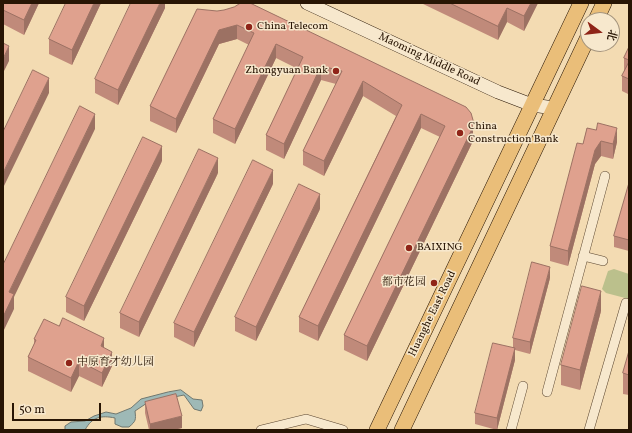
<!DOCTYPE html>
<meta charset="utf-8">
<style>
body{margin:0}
#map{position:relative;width:632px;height:433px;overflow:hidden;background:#f3dbb2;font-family:Vollkorn,"Noto Serif SC",serif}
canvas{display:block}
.frame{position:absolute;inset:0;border:4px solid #281504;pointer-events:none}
.north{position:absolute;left:580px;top:12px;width:40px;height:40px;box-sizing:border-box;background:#f7e8cd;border:1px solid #a4947d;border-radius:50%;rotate:105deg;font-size:11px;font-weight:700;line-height:16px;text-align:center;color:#281504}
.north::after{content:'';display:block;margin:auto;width:14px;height:18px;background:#8f2418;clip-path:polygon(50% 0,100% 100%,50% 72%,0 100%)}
.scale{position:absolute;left:12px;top:403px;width:89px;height:18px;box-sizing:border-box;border:2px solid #281504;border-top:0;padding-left:5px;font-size:12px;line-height:14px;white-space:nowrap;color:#281504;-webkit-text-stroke:3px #f7e8cd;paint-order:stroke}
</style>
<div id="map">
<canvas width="632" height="433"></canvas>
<div class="frame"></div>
<div class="north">北</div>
<div class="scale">50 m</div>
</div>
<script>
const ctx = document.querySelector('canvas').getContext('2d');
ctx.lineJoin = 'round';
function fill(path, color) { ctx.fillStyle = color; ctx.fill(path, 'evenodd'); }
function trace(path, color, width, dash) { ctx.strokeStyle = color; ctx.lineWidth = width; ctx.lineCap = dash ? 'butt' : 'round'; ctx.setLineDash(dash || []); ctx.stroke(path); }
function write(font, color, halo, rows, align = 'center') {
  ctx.font = font + ' Vollkorn,"Noto Serif SC",serif'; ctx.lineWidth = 3; ctx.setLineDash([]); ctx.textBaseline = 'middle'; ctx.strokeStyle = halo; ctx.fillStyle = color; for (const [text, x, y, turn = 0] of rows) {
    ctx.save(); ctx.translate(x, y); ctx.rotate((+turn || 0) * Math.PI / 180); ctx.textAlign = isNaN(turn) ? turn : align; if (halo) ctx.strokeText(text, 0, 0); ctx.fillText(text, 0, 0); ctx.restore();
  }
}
fill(new Path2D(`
 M 614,269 L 629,274 L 629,299 L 606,293 L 602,289 L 608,271 Z`), '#bbc08c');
const water = new Path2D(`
 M 181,390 L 193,399 L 202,400 L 203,406 L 201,411 L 194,409 L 184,395 L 164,399 L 147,403 L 135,411 C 136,420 136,421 129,427 L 122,427 L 115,424 L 115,418 C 101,415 92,417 85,430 L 65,430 L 65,426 L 71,422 L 85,421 L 94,416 L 106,412 L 116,414 L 131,408 L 141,399 L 168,392 Z`);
fill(water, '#9eb9b6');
trace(water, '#6f776f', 1);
const street = new Path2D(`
 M 583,256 L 603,261
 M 547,392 L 605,176
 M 261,430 L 306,419 L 343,430
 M 511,430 L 523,386
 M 589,430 L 626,303`);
const secondary = new Path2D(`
 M 307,3 L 498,92 L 532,105 L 554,108`);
const primary = new Path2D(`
 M 596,20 L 604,3
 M 377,430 L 581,3
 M 402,430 L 588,37`);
trace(street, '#5b4630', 10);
trace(secondary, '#281504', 14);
trace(primary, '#281504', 16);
trace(street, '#f7e8cd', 9);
trace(secondary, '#f7e8cd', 13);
trace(primary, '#eabe79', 15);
fill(new Path2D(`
 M 39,3 L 24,35 L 3,24 L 3,6 Z
 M 101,3 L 72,65 L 49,54 L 49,39 Z
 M 165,3 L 165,8 L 118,105 L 95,93 L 95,79 Z
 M 421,3 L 538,3 L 524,31 L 507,22 L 498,40 Z
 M 217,11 L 473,134 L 472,143 L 367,361 L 344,350 L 344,335 L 440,137 L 421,128 L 318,341 L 299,332 L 299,317 L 396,116 L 363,96 L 324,176 L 303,165 L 303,151 L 336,84 L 321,80 L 284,159 L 266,150 L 266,135 L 298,69 L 276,58 L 235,144 L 213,133 L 213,119 L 249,45 L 237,39 L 219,44 L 176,133 L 150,121 L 150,106 Z
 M 629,47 L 629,102 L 628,101 L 628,94 L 622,91 L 622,76 L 624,72 L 624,58 Z
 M 587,128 L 617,142 L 613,159 L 601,156 L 595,164 L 568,266 L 550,261 L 550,246 L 583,144 Z
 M 162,161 L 84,321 L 66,312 L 66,297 Z
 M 218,173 L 139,337 L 120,328 L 120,313 Z
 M 629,183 L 629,251 L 614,247 L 614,236 Z
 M 273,184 L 194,347 L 174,337 L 174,323 Z
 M 320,209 L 256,341 L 235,331 L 235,317 Z
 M 550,278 L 530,354 L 515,350 L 515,360 L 497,430 L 475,424 L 475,413 L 513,348 L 513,338 Z
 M 601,311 L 580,390 L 561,385 L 561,365 Z
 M 34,339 L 104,348 L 112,366 L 102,387 L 79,376 L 71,392 L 28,371 L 28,357 L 34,345 Z
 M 629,351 L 629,395 L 623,394 L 623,373 Z
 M 145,402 L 182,428 L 173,430 L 149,430 L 145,413 Z`), '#c08a7a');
fill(new Path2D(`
 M 32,3 L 39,3 L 24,35 L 24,20 Z
 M 94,3 L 101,3 L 72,65 L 72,50 Z
 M 160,3 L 165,3 L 165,8 L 118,105 L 118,90 Z
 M 531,3 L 538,3 L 524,31 L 524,16 Z
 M 507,8 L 507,22 L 498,40 L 498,26 Z
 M 237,25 L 237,39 L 219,44 L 176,133 L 176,119 L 219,30 Z
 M 276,44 L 276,58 L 235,144 L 235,129 Z
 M 9,46 L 9,61 L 3,73 L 3,59 Z
 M 321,66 L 321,80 L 284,159 L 284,144 Z
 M 49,78 L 49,93 L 3,188 L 3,173 Z
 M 363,81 L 363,96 L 324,176 L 324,161 Z
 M 95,114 L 95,129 L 14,297 L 14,309 L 3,332 L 3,317 L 9,292 Z
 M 421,114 L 421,128 L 318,341 L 318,326 Z
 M 473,120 L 473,134 L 472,143 L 367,361 L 367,346 Z
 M 617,128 L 617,142 L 613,159 L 613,144 Z
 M 601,141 L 601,156 L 595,164 L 568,266 L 568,251 L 595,150 Z
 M 162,146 L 162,161 L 84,321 L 84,306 Z
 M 218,158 L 218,173 L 139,337 L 139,322 Z
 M 273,170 L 273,184 L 194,347 L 194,332 Z
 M 320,194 L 320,209 L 256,341 L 256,327 Z
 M 550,267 L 550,278 L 530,354 L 530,342 Z
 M 601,291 L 601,311 L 580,390 L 580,370 Z
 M 104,338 L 104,352 L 101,346 Z
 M 515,348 L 515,360 L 497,430 L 497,418 Z
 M 112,352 L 112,366 L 102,387 L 102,373 Z
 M 79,361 L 79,376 L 71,392 L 71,378 Z
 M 182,416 L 182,428 L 173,430 L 150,430 L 150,424 Z`), '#9c7163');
const building = new Path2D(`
 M 4,3 L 32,3 L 24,20 L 3,10 L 3,6 Z
 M 66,3 L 94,3 L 72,50 L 49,39 Z
 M 131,3 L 160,3 L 118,90 L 95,79 Z
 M 241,3 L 250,3 L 466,107 L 471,113 L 473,120 L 472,129 L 367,346 L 344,335 L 445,126 L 421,114 L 318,326 L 299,317 L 402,105 L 363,81 L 324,161 L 303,151 L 342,71 L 321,66 L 284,144 L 266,135 L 303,57 L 276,44 L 235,129 L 213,119 L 254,33 L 237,25 L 219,30 L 176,119 L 150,106 L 197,9 L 217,11 L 224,10 L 234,7 Z
 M 450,3 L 531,3 L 524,16 L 507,8 L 498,26 Z
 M 3,43 L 9,46 L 3,59 Z
 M 629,47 L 629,60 L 624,58 Z
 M 629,62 L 629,79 L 622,76 Z
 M 33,70 L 49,78 L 3,173 L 3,132 Z
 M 80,106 L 95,114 L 9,292 L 14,294 L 3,317 L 3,265 Z
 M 598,123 L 617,128 L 613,144 L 601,141 L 595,150 L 568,251 L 550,246 L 577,143 L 583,144 L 587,128 L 596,130 Z
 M 143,137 L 162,146 L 84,306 L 66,297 Z
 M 199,149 L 218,158 L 139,322 L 120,313 Z
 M 253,160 L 273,170 L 194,332 L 174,323 Z
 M 629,183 L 629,240 L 614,236 Z
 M 299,184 L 320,194 L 256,327 L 235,317 Z
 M 532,262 L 550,267 L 530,342 L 513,338 Z
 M 582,286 L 601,291 L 580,370 L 561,365 Z
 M 63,318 L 104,338 L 101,346 L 112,352 L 102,373 L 79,361 L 71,378 L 28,357 L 36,340 L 34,339 L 44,319 L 59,326 Z
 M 493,343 L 515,348 L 497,418 L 475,413 Z
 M 629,351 L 629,375 L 623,373 Z
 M 176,394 L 182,416 L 150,424 L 145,402 Z`);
fill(building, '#dfa18e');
trace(building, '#9c7163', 1);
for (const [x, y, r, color] of [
 [249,27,4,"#8f2418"],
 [336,71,4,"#8f2418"],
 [460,133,4,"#8f2418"],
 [409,248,4,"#8f2418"],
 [434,283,4,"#8f2418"],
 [69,363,4,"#8f2418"]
]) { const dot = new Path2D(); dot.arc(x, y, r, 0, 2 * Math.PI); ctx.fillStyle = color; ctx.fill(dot); trace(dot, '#f7e8cd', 1.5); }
write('11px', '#281504', '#f7e8cd', [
 ["China Telecom",257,27],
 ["Zhongyuan Bank",328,71,"right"],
 ["China",468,127],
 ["Construction Bank",468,140],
 ["BAIXING",417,248],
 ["都市花园",426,283,"right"],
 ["中原育才幼儿园",77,363]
], 'left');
write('11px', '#281504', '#f7e8cd', [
 ["Maoming Middle Road",429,60,25],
 ["Huanghe East Road",433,314,-64]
]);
</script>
